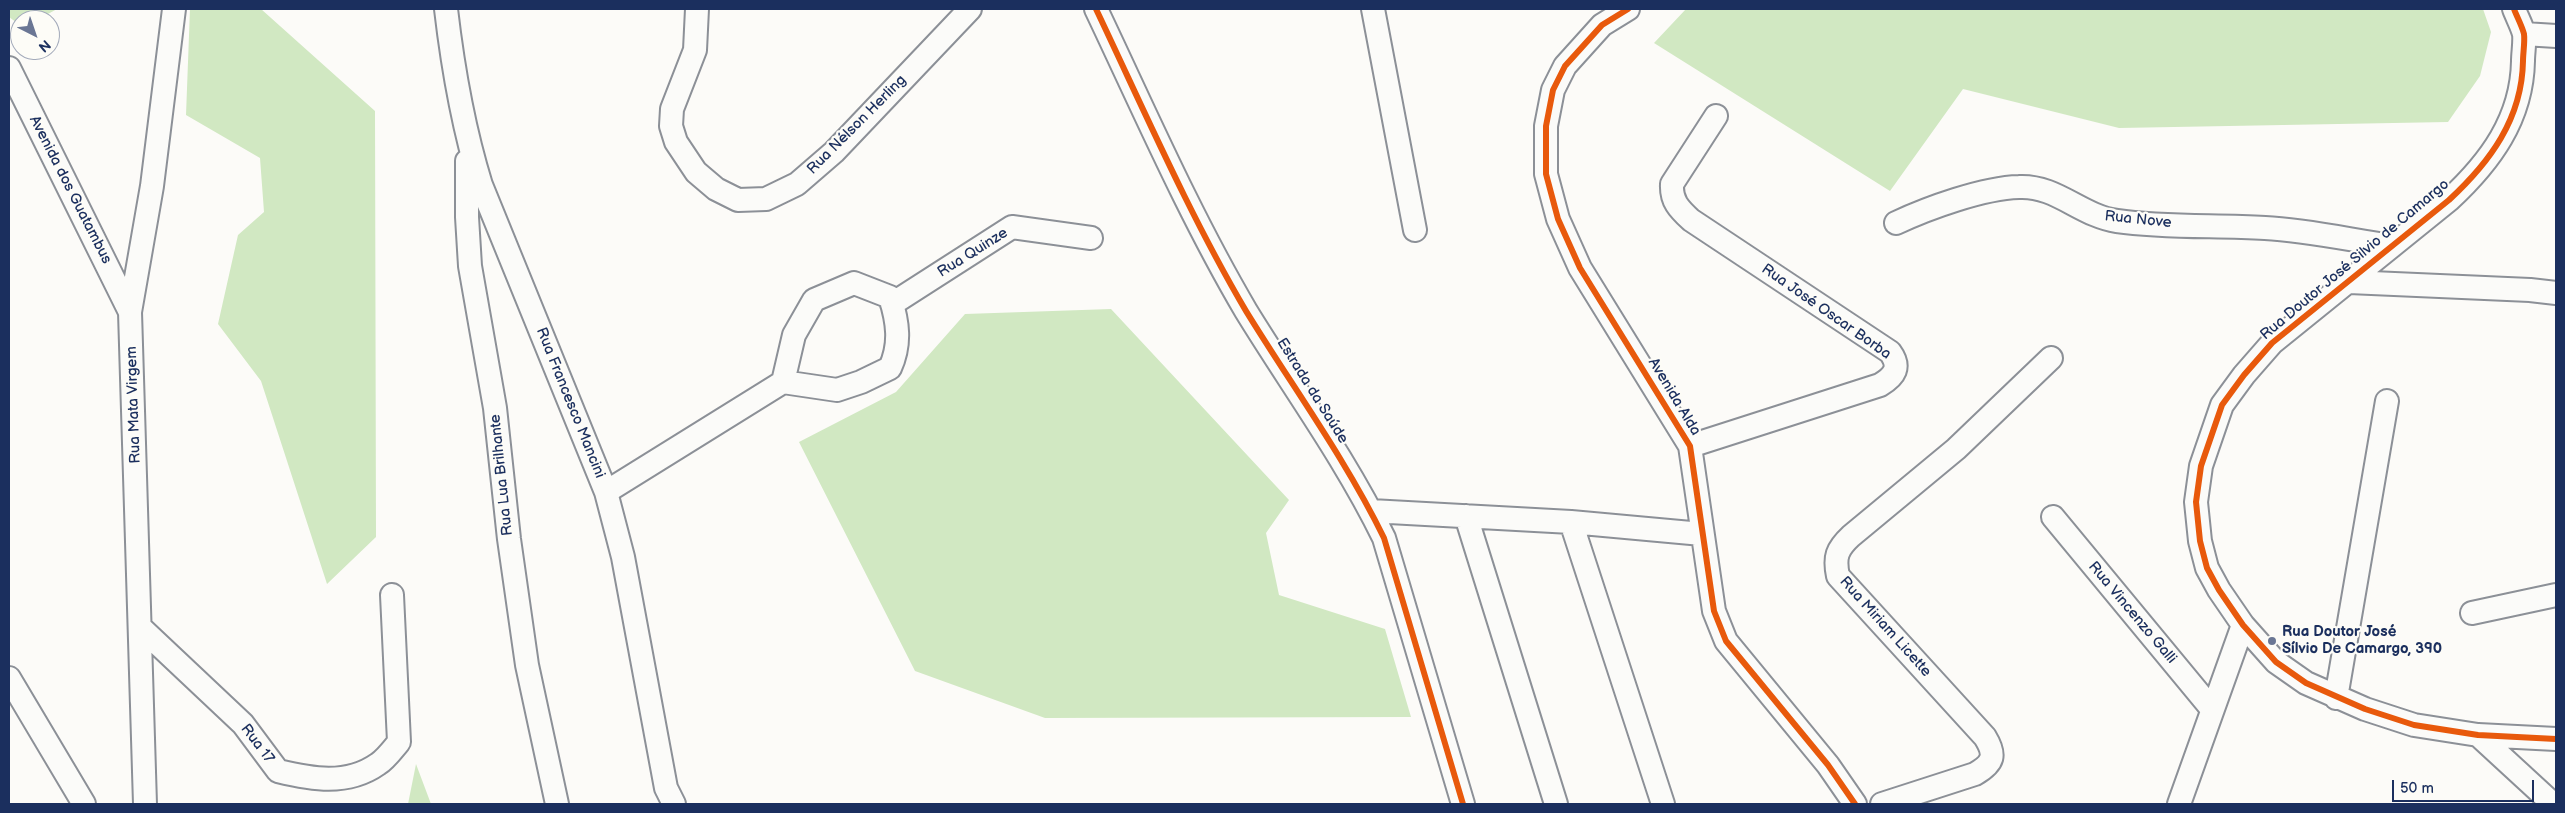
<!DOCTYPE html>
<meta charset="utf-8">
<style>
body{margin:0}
#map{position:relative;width:2565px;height:813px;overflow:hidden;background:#fcfbf8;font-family:"Balsamiq Sans",sans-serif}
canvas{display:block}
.frame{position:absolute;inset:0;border:10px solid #1b2f5e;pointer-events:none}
.north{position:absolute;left:10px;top:10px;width:50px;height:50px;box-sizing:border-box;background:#fdfcf7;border:1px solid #a3aaba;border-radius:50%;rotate:139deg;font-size:14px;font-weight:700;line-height:20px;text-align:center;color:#1b2f5e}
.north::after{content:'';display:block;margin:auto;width:18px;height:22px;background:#6a7694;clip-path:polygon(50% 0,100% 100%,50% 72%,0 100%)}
.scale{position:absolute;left:2392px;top:780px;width:142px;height:22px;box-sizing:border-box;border:2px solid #1b2f5e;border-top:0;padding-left:6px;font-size:15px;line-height:18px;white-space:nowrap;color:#1b2f5e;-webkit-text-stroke:4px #fdfcf7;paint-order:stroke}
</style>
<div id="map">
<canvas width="2565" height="813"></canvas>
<div class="frame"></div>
<div class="north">N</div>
<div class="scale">50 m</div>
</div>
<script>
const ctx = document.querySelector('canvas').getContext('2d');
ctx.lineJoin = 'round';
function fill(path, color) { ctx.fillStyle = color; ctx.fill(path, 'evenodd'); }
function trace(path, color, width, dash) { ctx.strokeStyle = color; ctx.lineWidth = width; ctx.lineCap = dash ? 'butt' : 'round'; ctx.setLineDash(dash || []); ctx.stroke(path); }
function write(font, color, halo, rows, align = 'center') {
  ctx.font = font + ' "Balsamiq Sans",sans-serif'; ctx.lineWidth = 4.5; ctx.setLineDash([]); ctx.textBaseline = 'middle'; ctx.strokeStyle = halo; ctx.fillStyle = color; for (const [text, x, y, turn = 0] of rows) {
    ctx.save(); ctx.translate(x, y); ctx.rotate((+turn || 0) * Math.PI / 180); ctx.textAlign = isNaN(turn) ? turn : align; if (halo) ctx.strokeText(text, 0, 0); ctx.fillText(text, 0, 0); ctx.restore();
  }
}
fill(new Path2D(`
 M 9,9 L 57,9 L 37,20 L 20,20 L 20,25 L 9,17 Z
 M 190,9 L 261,9 L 375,111 L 376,537 L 327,584 L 261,381 L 218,324 L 238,235 L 264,212 L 260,158 L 186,115 Z
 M 1686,9 L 2483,9 L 2491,32 L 2480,76 L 2448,122 L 2119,128 L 1963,89 L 1890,191 L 1654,43 Z
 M 1111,309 L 1289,500 L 1266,533 L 1279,595 L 1385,629 L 1411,717 L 1045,718 L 915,671 L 799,442 L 896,392 L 965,314 Z
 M 416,764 L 431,804 L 408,804 Z`), '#d1e8c2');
const minor = new Path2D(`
 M 446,9 C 453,69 463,127 481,185 L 606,492 L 623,557 L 666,788 L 674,804
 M 697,9 L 695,50 L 672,109 L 671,126 L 676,142 L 696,172 L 716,189 L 738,200 L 766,199 L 797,184 L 834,152 L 970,9
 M 1096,9 C 1144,110 1189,214 1246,311 C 1292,386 1345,458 1384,538 L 1463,804
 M 1373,9 L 1415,230
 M 1628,9 L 1602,25 L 1565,66 L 1553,90 L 1546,126 L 1546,174 L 1558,219 L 1580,268 L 1690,446 L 1714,611 L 1726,641 L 1828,765 L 1855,804
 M 2514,9 C 2517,17 2522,26 2524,34 C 2525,42 2523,53 2523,61 C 2522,119 2490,162 2449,200 L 2272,343 L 2244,375 L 2222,405 L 2201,466 L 2196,502 L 2200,541 L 2207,568 L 2219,590 L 2243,625 L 2276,662 L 2306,683 L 2365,709 L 2414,725 L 2478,735 L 2556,739
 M 2524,34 L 2556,36
 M 9,68 L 130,312
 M 467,161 L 467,217 L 470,266 L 495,408 L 509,539 L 527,665 L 557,804
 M 1896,223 C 1928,208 1983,188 2019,187 C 2056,185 2081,216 2117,221 C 2165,228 2216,225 2265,228 C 2307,230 2350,240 2392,246
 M 2349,282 L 2530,290 L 2556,293
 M 892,304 L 1012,227 L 1091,238
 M 1690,446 L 1880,385 C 1895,376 1901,367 1890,352 L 1691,220 C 1679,209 1671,201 1672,184 L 1716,116
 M 606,492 L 783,382 L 837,390 L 861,382 L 890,368 C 901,344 898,322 890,297 L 854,283 L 814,300 L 794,335 L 783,382
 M 1371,511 L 1571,522 L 1702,534
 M 1466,516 L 1556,804
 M 2053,517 L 2211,708
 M 1571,522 L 1663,804
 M 2472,613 L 2556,595
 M 140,627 L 243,724 L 278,771 C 311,779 347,786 378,764 C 386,759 393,749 399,742 L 392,595
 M 9,678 L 84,804
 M 2336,698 L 2387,401
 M 2478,735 L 2553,804
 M 145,804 L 130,312 L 152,186 L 174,9
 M 1882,804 L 1975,774 C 1994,763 1996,755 1985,737 L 1838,576 C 1834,557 1837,549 1851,536 L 1956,449 L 2051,358
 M 2179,804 L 2243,625`);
trace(minor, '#8c9097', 26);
trace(minor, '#fbfbf9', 22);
trace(new Path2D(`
 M 1096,9 C 1144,110 1189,214 1246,311 C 1292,386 1345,458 1384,538 L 1463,804
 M 1628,9 L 1602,25 L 1565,66 L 1553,90 L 1546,126 L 1546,174 L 1558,219 L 1580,268 L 1690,446 L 1714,611 L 1726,641 L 1828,765 L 1855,804
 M 2514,9 C 2517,17 2522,26 2524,34 C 2525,42 2523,53 2523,61 C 2522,119 2490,162 2449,200 L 2272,343 L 2244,375 L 2222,405 L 2201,466 L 2196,502 L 2200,541 L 2207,568 L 2219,590 L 2243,625 L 2276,662 L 2306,683 L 2365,709 L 2414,725 L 2478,735 L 2556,739`), '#e8590c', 6);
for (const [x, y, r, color] of [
 [2272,641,5,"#6a7694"]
]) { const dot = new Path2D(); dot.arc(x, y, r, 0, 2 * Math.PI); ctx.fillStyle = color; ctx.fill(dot); trace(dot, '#fdfcf7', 2); }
write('15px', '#1b2f5e', '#fdfcf7', [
 ["Rua Nélson Herling",857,125,-45],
 ["Avenida dos Guatambus",70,190,63],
 ["Rua Nove",2138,220,6],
 ["Rua Quinze",973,253,-32],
 ["Rua Doutor José Silvio de Camargo",2355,260,-40],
 ["Rua José Oscar Borba",1826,312,35],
 ["Estrada da Saúde",1312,391,58],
 ["Avenida Alda",1674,397,59],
 ["Rua Francesco Mancini",570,403,68],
 ["Rua Mata Virgem",134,405,-92],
 ["Rua Lua Brilhante",502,475,-96],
 ["Rua Vincenzo Galli",2132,613,50],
 ["Rua Miriam Licette",1885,627,48],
 ["Rua 17",257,744,53]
]);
write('bold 15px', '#1b2f5e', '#fdfcf7', [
 ["Rua Doutor José",2282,632],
 ["Sílvio De Camargo, 390",2282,649]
], 'left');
</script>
